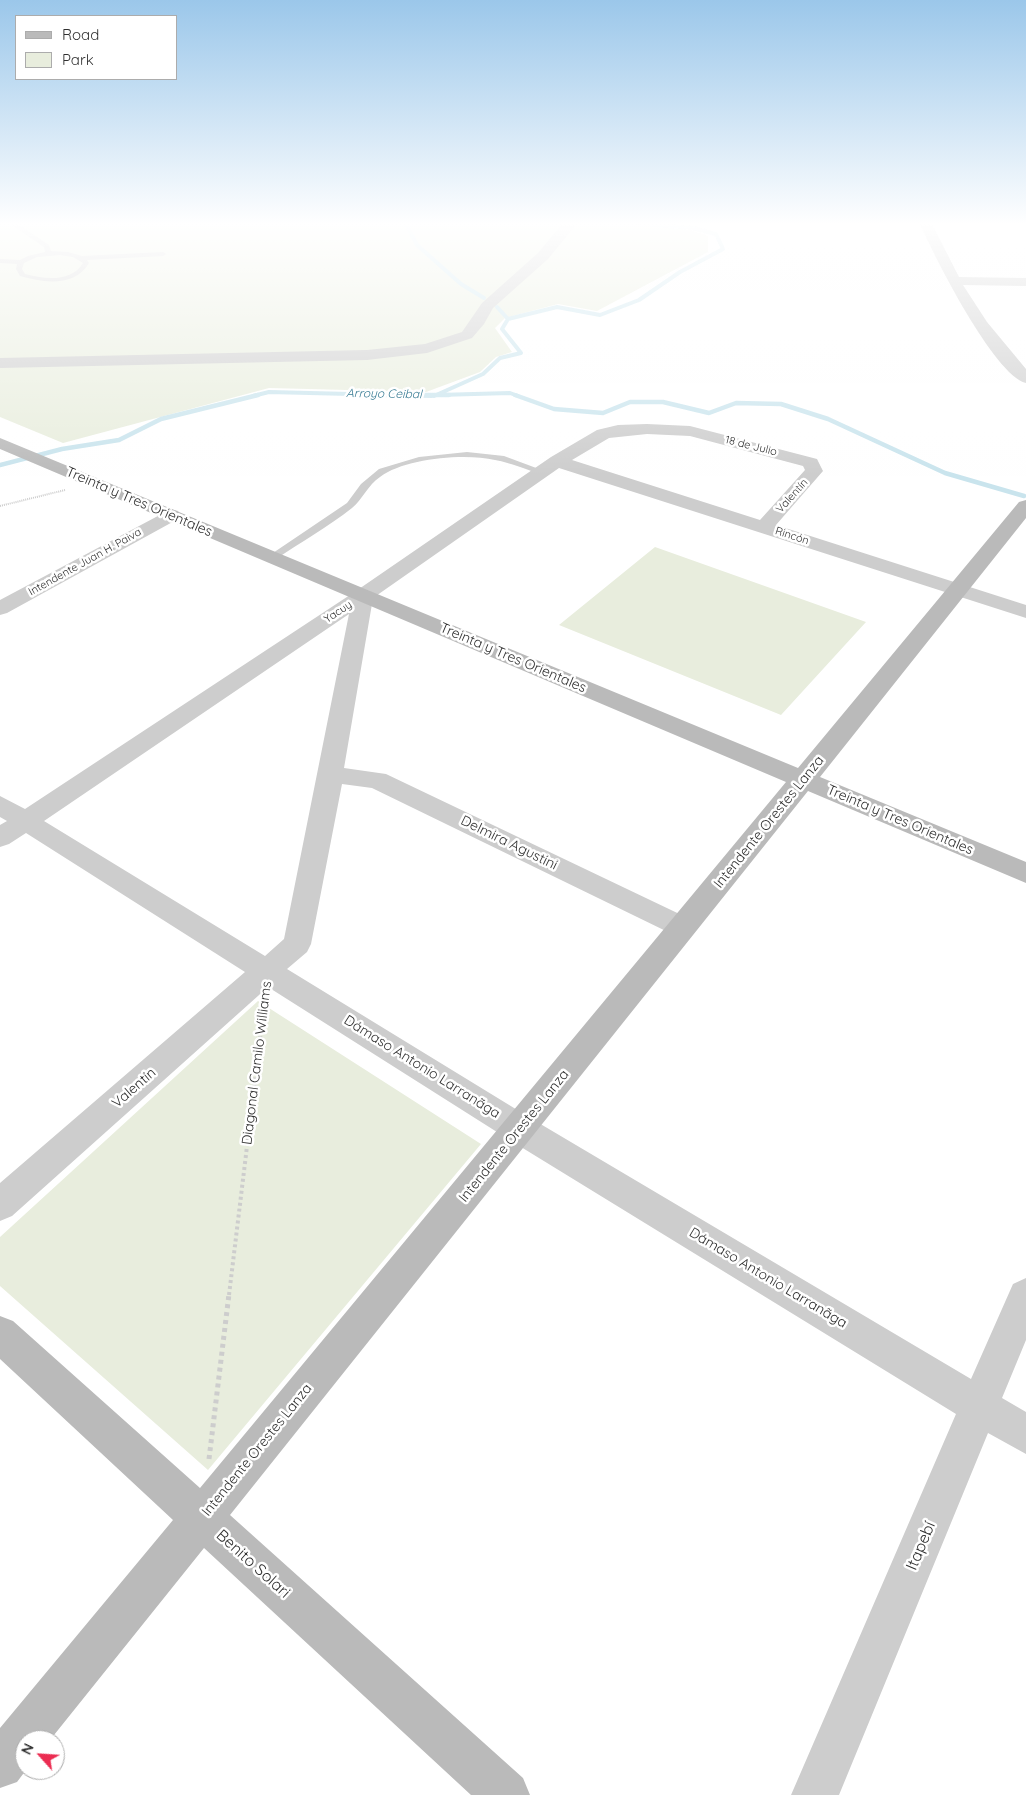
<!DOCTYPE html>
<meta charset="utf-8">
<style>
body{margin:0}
#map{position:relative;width:1026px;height:1795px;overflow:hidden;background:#fff;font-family:Quicksand,sans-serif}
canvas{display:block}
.legend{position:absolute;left:15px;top:15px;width:162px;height:65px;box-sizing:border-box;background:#fff;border:1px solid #acacac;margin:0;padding:6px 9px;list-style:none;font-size:15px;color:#303030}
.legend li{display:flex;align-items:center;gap:10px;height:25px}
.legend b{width:25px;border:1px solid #acacac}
.north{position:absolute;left:15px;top:1730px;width:50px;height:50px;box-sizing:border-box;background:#fff;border:1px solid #acacac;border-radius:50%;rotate:296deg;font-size:14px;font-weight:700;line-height:20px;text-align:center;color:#303030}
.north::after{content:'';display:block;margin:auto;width:18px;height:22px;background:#eb2d52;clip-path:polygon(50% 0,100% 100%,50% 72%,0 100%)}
</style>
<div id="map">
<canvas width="1026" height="1795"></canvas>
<ul class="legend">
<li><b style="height:6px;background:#bababa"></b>Road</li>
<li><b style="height:14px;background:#e8eddd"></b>Park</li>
</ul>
<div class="north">N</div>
</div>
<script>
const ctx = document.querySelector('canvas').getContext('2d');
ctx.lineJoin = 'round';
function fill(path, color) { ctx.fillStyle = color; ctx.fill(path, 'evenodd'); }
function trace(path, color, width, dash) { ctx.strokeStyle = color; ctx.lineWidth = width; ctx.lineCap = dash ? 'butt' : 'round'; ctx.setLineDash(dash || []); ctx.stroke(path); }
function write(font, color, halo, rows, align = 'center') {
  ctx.font = font + ' Quicksand,sans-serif'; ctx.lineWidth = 5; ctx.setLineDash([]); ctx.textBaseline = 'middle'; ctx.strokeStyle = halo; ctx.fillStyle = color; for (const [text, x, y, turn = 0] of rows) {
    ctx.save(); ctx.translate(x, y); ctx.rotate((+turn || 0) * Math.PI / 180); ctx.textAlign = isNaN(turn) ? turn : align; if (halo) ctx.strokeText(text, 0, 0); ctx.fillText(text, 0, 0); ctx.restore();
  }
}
fill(new Path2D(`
 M 0,224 L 635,224 L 691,230 L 708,236 L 708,252 L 597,311 L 558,304 L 505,318 L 495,328 L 512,352 L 496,357 L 480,372 L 426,392 L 269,388 L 63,443 L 0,417 Z
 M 655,547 L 866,622 L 781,715 L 559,625 Z
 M 258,1001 L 481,1144 L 208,1470 L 0,1286 L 0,1237 Z`), '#e8eddd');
trace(new Path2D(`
 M 406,224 L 417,245 L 461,284 L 484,298
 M 497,307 L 508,319
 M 438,395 L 510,393 L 518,396
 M 253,396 L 269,392 L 432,396
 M 434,396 L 483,374 L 500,358 L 521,353 L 502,329 L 508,319 L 557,307 L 600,315 L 639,300 L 680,272 L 723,249 L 716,234 L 693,228 L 643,224`), '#c9e4ed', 4);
trace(new Path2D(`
 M 380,395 L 437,395
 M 438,395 L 449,395
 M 515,395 L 554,409 L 603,413 L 630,402 L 663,402 L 709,413 L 736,403 L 781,404 L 828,419 L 945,473 L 1024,496
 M 0,465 L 62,449 L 119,440 L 161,419 L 258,395`), '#c9e4ed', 4.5);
trace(new Path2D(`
 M 0,506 L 65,490`), '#cdcdcd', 2, [1, 1]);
trace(new Path2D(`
 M 229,1295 L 264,1006`), '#cdcdcd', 4, [3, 3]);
trace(new Path2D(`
 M 209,1459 L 229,1294`), '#cdcdcd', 5, [4, 4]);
fill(new Path2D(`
 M 10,224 L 18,224 L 49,245 L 51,251 L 68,252 L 82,256 L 163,252 L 166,254 L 163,256 L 87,260 L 89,263 C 75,287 44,283 20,276 L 16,269 L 17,264 L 0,263 L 0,259 L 20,260 L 28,256 L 45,252 L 44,247 ZM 60,255 L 73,257 L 83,263 C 71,283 44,279 25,274 L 22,269 L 24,263 L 37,257 Z
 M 467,452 L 504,456 L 547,472 L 543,475 C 527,470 512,463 495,460 C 465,453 405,458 380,477 C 368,485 362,500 352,508 C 328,527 301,542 276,559 L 267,557 L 347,503 L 361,484 L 379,469 L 419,457 Z`), '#cdcdcd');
fill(new Path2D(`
 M 562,224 L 576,225 L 548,259 L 493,308 L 484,324 L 472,338 L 427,353 L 367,360 L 0,368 L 0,358 L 367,350 L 425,344 L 462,332 L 482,303 L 538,253 Z
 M 920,224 L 932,224 L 959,277 L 1026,278 L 1026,286 L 963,285 L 987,322 L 1026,369 L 1026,383 C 994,375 934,256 920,224 Z
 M 647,424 L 690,426 L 817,459 L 823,471 L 776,525 L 1026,605 L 1026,618 L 559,468 L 373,598 L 344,768 L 386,774 L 692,920 L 696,927 L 692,934 L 682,938 L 672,934 L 372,788 L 342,784 L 311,944 L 307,952 L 287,969 L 532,1119 L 971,1379 L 1013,1284 L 1026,1278 L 1026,1340 L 1002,1398 L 1026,1412 L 1026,1454 L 988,1433 L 839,1795 L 791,1795 L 956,1414 L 508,1139 L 268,987 L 12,1216 L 0,1221 L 0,1183 L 245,972 L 26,833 L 9,844 L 0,847 L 0,825 L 7,821 L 0,817 L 0,796 L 25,809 L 356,591 L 551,457 L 597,430 L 618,425 ZM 647,434 L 690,436 L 803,466 L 805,470 L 760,520 L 572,460 L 609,438 ZM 349,614 L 284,939 L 265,956 L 44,821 Z
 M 171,509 L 178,511 L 180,515 L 178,519 L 7,613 L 0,615 L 0,600 Z`), '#cdcdcd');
fill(new Path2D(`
 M 0,438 L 798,768 L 1019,502 L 1026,500 L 1026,518 L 820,777 L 1026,862 L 1026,883 L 808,791 L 230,1515 L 523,1778 L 530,1795 L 471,1795 L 204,1548 L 50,1740 L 25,1740 L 26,1770 L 17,1782 L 0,1788 L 0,1728 L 173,1520 L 0,1359 L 0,1316 L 13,1321 L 200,1488 L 786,782 L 0,449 Z`), '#bababa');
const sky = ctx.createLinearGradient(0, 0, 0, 476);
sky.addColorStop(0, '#9bc7ea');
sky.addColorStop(0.47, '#fff');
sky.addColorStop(1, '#ffffff00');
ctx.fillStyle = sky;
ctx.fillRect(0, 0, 1026, 476);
write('11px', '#303030', '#fff', [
 ["18 de Julio",751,446,14],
 ["Valentín",792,496,-48],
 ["Rincón",792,536,18],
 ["Intendente Juan H. Paiva",85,562,-29],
 ["Yacuy",338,612,-34]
]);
write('italic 12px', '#3a7d95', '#fff', [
 ["Arroyo Ceibal",384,394,1]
]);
write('14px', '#303030', '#fff', [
 ["Treinta y Tres Orientales",139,502,23],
 ["Treinta y Tres Orientales",513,658,23],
 ["Treinta y Tres Orientales",900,820,23],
 ["Intendente Orestes Lanza",769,822,-51],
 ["Delmira Agustini",509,843,26],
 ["Diagonal Camilo Williams",257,1063,-83],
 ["Dámaso Antonio Larranãga",422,1067,32],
 ["Valentín",134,1088,-41],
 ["Intendente Orestes Lanza",514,1136,-51],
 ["Dámaso Antonio Larranãga",768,1278,31],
 ["Intendente Orestes Lanza",257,1450,-51]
]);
write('16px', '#303030', '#fff', [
 ["Itapebí",921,1546,-67],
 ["Benito Solari",253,1564,42]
]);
</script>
